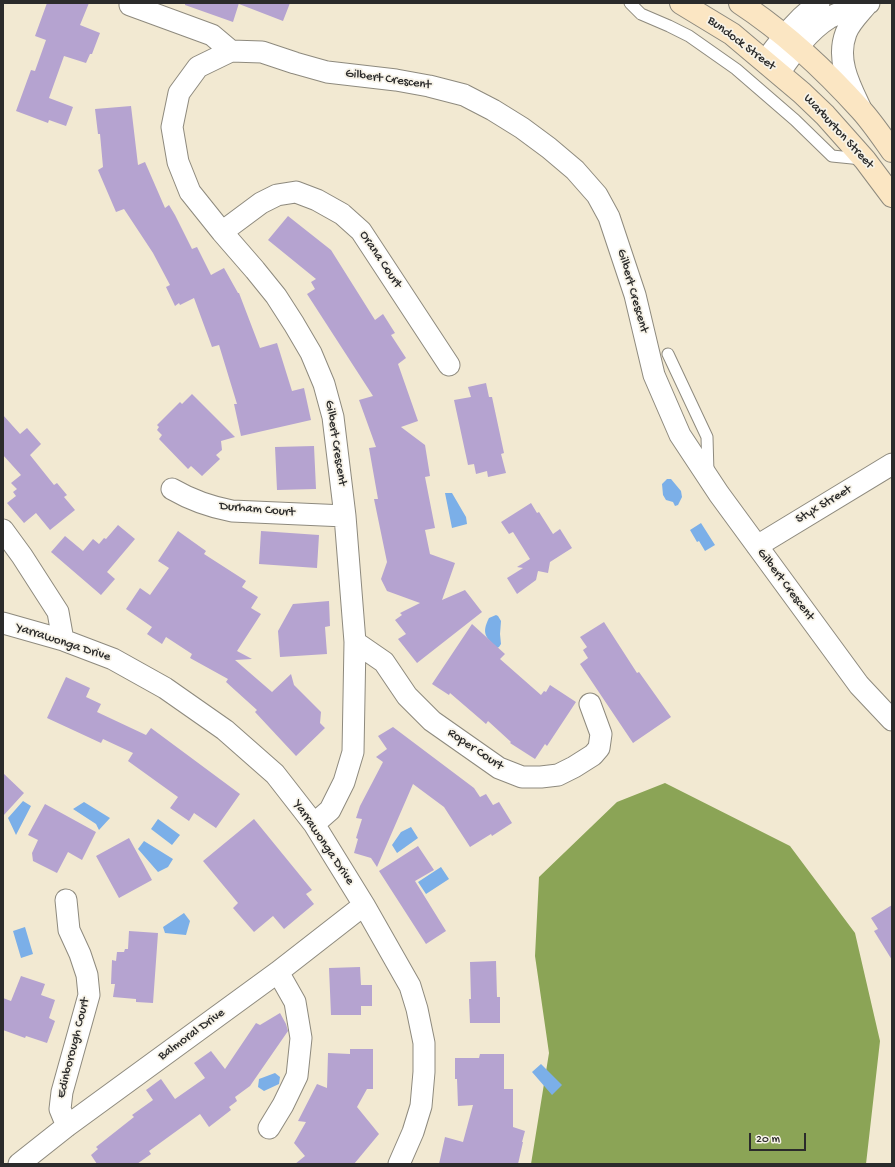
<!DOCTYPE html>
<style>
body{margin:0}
#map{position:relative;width:895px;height:1167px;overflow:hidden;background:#f2e9d2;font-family:"Gochi Hand",sans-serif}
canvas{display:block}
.frame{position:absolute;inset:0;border:4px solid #2b2b2b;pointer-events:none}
.scale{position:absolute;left:749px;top:1133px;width:57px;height:18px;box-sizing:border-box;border:2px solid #2b2b2b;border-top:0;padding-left:5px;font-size:12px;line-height:14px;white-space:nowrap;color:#2b2b2b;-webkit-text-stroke:3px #f7f3e8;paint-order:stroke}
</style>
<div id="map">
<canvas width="895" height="1167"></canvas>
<div class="frame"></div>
<div class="scale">20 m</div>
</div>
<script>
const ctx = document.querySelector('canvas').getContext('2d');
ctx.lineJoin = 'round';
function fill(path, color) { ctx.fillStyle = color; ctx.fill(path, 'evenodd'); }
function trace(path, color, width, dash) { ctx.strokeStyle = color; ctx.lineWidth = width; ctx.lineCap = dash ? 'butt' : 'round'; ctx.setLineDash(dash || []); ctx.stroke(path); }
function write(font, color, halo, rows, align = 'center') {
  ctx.font = font + ' "Gochi Hand",sans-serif'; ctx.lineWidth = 3.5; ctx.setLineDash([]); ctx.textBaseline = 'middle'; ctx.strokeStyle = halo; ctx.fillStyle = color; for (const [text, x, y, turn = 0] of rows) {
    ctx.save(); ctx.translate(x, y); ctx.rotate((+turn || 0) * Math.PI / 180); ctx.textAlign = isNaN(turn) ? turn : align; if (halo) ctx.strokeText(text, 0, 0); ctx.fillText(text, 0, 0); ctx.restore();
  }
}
fill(new Path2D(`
 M 665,783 L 790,846 L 855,933 L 880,1041 L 866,1164 L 531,1164 L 549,1053 L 535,956 L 539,877 L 617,802 Z`), '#8ba456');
fill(new Path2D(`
 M 667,479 L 671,479 L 681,491 L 682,497 L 678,505 L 675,506 L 673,502 L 666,500 L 663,495 L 662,484 Z
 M 445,493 L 452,493 L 466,517 L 467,524 L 452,528 Z
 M 701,523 L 715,545 L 705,551 L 699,541 L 697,542 L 690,530 Z
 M 496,615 L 498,616 L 501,621 L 500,634 L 501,644 L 499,647 L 497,648 C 486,637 481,634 489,618 Z
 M 23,801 L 31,806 L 16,835 L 8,818 Z
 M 84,802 L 110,818 L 99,830 L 96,824 L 73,809 Z
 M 158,819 L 180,835 L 172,845 L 151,829 Z
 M 411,827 L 418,838 L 397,853 L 392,845 L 401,832 Z
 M 144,841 L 173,859 L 168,867 L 158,872 L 138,849 Z
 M 441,867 L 449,879 L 426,894 L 418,882 Z
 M 184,913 L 190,921 L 186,935 L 165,933 L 163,927 Z
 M 25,927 L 33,954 L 21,958 L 13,931 Z
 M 541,1064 L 562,1085 L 552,1095 L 532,1072 Z
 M 275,1073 L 280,1077 L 279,1084 L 264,1091 L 258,1087 L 259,1079 Z`), '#7bafe8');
fill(new Path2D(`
 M 47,3 L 89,3 L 80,25 L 100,33 L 92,54 L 90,54 L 86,63 L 64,56 L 49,98 L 73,107 L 66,126 L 49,120 L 48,123 L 16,111 L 31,70 L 35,71 L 46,40 L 35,36 Z
 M 185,3 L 239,3 L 233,22 L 185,5 Z
 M 240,3 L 290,3 L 283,21 L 239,4 Z
 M 131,106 L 138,165 L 145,162 L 165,208 L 169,205 L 175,215 L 192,249 L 197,247 L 211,275 L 224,268 L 238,293 L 239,293 L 260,348 L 277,343 L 292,391 L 304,388 L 311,420 L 241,436 L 234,404 L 237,404 L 219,345 L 212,347 L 194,298 L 180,305 L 179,303 L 175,306 L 166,287 L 170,285 L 153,253 L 124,209 L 116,212 L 98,170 L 103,167 L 100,134 L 98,134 L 95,109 Z
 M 288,216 L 331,250 L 375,320 L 383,314 L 395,333 L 391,335 L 406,358 L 398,364 L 418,421 L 401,427 L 425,445 L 430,476 L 425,477 L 435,528 L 425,530 L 430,554 L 455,563 L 442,600 L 465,590 L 482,612 L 417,663 L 398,639 L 406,634 L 395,620 L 402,615 L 400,613 L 420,603 L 387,591 L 381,579 L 387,562 L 374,499 L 378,499 L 369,448 L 376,447 L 359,400 L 373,396 L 307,294 L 315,289 L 311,282 L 316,279 L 268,240 Z
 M 486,383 L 489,397 L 492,397 L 504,453 L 501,454 L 506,473 L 488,477 L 487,471 L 476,474 L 474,464 L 468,465 L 454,400 L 471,397 L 468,387 Z
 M 192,394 L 235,437 L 221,441 L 222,450 L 216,455 L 220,459 L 202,476 L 191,466 L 188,469 L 159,439 L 162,435 L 157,430 L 159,427 L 157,425 L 180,402 L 182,404 Z
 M 3,415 L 20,434 L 27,428 L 41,444 L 30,455 L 54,485 L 57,483 L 67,495 L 64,497 L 75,510 L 50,530 L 36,513 L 24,523 L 7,503 L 16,496 L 13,492 L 17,489 L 11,483 L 21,475 L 3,455 Z
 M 314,446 L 316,489 L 277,490 L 275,447 Z
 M 531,503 L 537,513 L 539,512 L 553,534 L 560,529 L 572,548 L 550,562 L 548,573 L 538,571 L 536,580 L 517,594 L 507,578 L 523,568 L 517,567 L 530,559 L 513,532 L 509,534 L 501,522 Z
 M 118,525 L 135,539 L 107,572 L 115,579 L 101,595 L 51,552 L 65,536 L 83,551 L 93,539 L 99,544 L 104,538 L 106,539 Z
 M 178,531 L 206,551 L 204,554 L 246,581 L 242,587 L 258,597 L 251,608 L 261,614 L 237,651 L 252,659 L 235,660 L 272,692 L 291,674 L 294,685 L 321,712 L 320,723 L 325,728 L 296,756 L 255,712 L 257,710 L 226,682 L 228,679 L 190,658 L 192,654 L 166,637 L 162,644 L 147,634 L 152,627 L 126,609 L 140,588 L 150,595 L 169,568 L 158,561 Z
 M 261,531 L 319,535 L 317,568 L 259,564 Z
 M 329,601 L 330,626 L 325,627 L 327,654 L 280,657 L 278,631 L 293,604 Z
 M 604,622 L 637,673 L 639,672 L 671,717 L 633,743 L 580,664 L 588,658 L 583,650 L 587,647 L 580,637 Z
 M 472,624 L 505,654 L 500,659 L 541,695 L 544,691 L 546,692 L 550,685 L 576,702 L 547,746 L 545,744 L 535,759 L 510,743 L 511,742 L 488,721 L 486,724 L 450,693 L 449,695 L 432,684 Z
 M 66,677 L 90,688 L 86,697 L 101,704 L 97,712 L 146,735 L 151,728 L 240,794 L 216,828 L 194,813 L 189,821 L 170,808 L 178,797 L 128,761 L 133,753 L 103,739 L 101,743 L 47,718 Z
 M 393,727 L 474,788 L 480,797 L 486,794 L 493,805 L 499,802 L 512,823 L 492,836 L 491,834 L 470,847 L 444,807 L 413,784 L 377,867 L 371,858 L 354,853 L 358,839 L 356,838 L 362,819 L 356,818 L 360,806 L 383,762 L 376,757 L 387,749 L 378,736 Z
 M 3,773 L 24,793 L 3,816 Z
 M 45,804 L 96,832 L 82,860 L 68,852 L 57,873 L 33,861 L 32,853 L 38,840 L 28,835 Z
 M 254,819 L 312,890 L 306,894 L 314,904 L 284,929 L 273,916 L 254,932 L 233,908 L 238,903 L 203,861 Z
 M 129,838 L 152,880 L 119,898 L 96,856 Z
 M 418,846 L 434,870 L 415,881 L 446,931 L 426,944 L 379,871 Z
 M 892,905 L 892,960 L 874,931 L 878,929 L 871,918 Z
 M 129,931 L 158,933 L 153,1003 L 136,1002 L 136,999 L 113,997 L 115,984 L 111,984 L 112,960 L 116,961 L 117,952 L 124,952 L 125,949 L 128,949 Z
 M 496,961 L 497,997 L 500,997 L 500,1023 L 470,1023 L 469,999 L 471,999 L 470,962 Z
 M 360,967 L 361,985 L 372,985 L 372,1006 L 361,1006 L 361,1015 L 331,1015 L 329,968 Z
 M 21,976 L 45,984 L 41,995 L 55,1000 L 49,1018 L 55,1021 L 47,1043 L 26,1036 L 25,1038 L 3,1030 L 3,998 L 11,1001 Z
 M 280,1013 L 286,1024 L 288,1031 L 250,1086 L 235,1097 L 237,1101 L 229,1107 L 231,1110 L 209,1127 L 200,1114 L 149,1151 L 151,1154 L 137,1164 L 97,1164 L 91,1155 L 98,1149 L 96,1147 L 134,1117 L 132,1115 L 153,1100 L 146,1090 L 161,1079 L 175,1099 L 205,1078 L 194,1063 L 211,1051 L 225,1069 L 256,1023 L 260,1025 Z
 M 350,1049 L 373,1049 L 373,1089 L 367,1089 L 357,1107 L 379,1134 L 354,1164 L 295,1164 L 305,1156 L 294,1143 L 306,1122 L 298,1121 L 317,1084 L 327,1088 L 328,1053 L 350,1054 Z
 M 480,1054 L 504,1054 L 504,1089 L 513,1089 L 513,1127 L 525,1131 L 522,1142 L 523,1142 L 518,1164 L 439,1164 L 445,1137 L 463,1142 L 473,1105 L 458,1106 L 457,1079 L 455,1079 L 455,1058 L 479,1058 Z`), '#b5a3d0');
const service = new Path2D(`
 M 630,3 L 641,14 L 669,26 L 689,36 L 736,69 L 795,120 L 832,156 L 862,159
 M 668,354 L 707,437 L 708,473`);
const minor = new Path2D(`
 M 130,5 L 212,35 L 231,51
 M 765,61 C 781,40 797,18 819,3
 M 779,73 C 793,53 808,31 829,18 C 841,11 856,7 869,3
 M 860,107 C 849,84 836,59 846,33 C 850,22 861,12 868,3
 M 222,232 L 261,203 L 277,195 L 296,192 L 317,200 L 342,214 L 361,231 L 449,365
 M 172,489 C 191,500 211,507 232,511 L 345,516
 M 3,530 L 22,556 L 58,612 L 63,640
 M 757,546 L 892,464
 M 3,623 L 63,640 L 113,659 L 165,688 L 225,730 L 275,774 L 314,824 L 364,905 L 410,986 L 417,1009 L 424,1043 L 424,1072 L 421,1106 L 413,1132 L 399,1164
 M 355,642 L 384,662 L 407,696 L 432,721 L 499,768 L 522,777 L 541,777 L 558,775 L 574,767 L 593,755 L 599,748 L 601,734 L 590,704
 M 314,824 L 330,810 L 344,782 L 353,752 L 355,642 L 345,516 L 333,417 L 324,384 L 311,353 L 294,324 L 276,296 L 255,270 L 222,232 L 190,192 L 178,162 L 172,127 L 179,93 L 198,67 L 231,51 L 262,52 L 295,63 L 327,72 L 396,80 L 429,86 L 464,95 L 493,110 L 522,128 L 549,148 L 575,170 L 597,195 L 609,217 L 635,295 L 654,375 L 680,435 L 719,494 L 859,685 L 892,720
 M 66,900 L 69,930 L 80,954 L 87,975 L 89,995 L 62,1092 L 60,1109 L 67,1126
 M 269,1128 L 283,1105 L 297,1076 L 301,1038 L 295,1002 L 278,972
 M 19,1164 L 67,1126 L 278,972 L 364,905`);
const secondary = new Path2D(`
 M 681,3 L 732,34 L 802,93 L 825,115 L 865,160 L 892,196
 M 740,3 C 784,32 825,70 861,110 C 872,122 882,137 892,151`);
trace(service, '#8e8a7e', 13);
trace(minor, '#8e8a7e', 23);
trace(secondary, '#8e8a7e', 24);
trace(service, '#fff', 11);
trace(minor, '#fff', 21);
trace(secondary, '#fbe6c3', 22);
write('13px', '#2b2b2b', '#f7f3e8', [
 ["Bundock Street",741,44,37],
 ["Gilbert Crescent",388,80,8],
 ["Warburton Street",838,132,47],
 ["Orana Court",380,260,56],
 ["Gilbert Crescent",632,291,74],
 ["Gilbert Crescent",335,443,81],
 ["Styx Street",824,505,-31],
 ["Durham Court",257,510,5],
 ["Gilbert Crescent",785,585,53],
 ["Yarrawonga Drive",63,643,18],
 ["Roper Court",475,750,34],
 ["Yarrawonga Drive",323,843,56],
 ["Balmoral Drive",192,1035,-36],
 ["Edinborough Court",74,1048,-76]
]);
</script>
